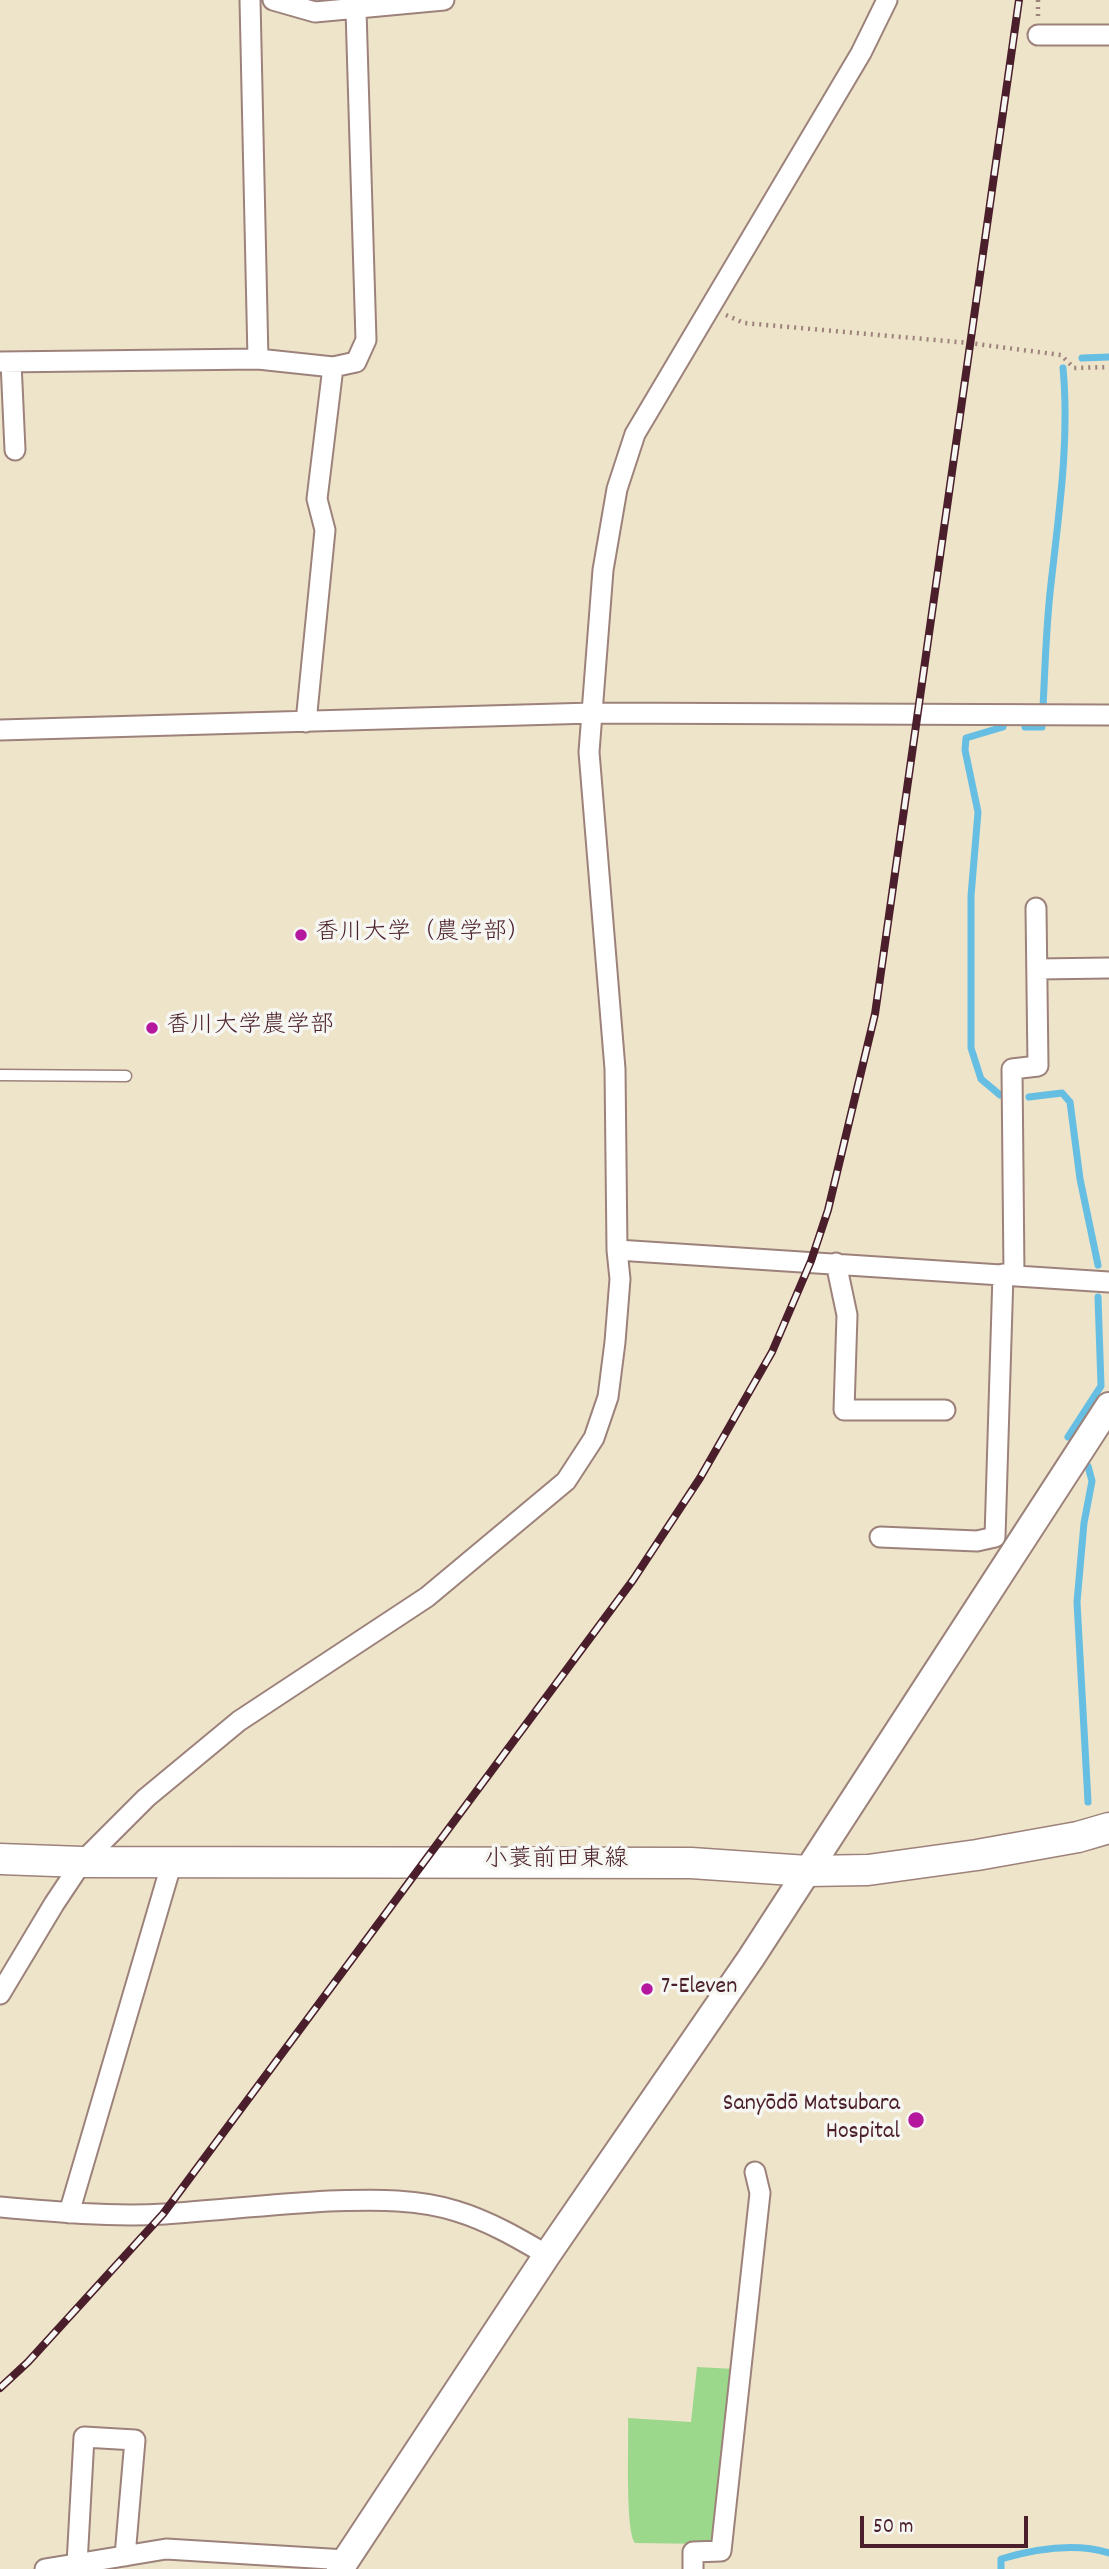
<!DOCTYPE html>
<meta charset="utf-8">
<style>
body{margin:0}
#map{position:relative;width:1109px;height:2569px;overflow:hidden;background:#eee4ca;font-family:Dekko,sans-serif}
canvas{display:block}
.scale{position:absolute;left:860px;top:2516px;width:168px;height:32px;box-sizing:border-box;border:4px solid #4a1f2b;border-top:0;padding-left:9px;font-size:21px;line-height:24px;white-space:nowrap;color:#4a1f2b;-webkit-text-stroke:5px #f6f6f2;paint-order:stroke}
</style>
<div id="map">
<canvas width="1109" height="2569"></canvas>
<div class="scale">50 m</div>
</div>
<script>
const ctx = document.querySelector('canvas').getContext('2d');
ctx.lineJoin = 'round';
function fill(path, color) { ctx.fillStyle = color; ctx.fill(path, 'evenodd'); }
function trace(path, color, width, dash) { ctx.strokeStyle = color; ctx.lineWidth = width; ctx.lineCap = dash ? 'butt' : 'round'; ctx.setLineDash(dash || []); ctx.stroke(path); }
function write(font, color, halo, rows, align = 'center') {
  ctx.font = font + ' Dekko,"Klee One",sans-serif'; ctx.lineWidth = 7; ctx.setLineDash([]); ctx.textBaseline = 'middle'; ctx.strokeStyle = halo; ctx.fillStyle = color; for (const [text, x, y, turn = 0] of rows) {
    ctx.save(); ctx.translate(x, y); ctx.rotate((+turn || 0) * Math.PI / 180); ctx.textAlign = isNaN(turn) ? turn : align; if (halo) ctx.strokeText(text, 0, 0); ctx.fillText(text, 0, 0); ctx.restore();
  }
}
fill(new Path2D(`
 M 697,2367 L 735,2369 L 717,2532 L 709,2544 L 635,2543 C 625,2530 629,2441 628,2418 L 691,2422 Z`), '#9cd88c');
trace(new Path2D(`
 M 1082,358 L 1109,357
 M 1043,707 C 1045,669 1046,631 1050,593 C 1058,518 1070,443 1063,368
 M 1025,727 L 1042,727
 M 1000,1095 L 981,1079 L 971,1048 L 971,896 L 978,812 L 965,750 L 966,738 L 1003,727
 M 1029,1097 L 1062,1093 L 1070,1102 L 1080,1179 L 1098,1265
 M 1068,1437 L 1101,1386 L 1098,1297
 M 1088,1802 L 1077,1602 L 1084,1523 L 1092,1481 L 1088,1466
 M 1001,2569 L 1001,2559 C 1035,2549 1074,2542 1109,2553`), '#66bee3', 7);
const lane = new Path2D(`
 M 0,1075 L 126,1076`);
const street = new Path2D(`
 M 250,0 L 258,359
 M 273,0 L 315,12 L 444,0
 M 1038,35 L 1109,35
 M 0,362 L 258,359 L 333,367 L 356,362 L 366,340 L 356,10
 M 11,362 L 15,450
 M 306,722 L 325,530 L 317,499 L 333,367
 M 0,730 L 592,713 L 1109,715
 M 1037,969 L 1109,968
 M 617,1250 L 1109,1282
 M 836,1263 L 847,1315 L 844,1410 L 945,1410
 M 1014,1275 L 1012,1069 L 1038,1066 L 1036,908
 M 880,1537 L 977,1541 L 995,1537 L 1003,1274
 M 0,1994 L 54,1904 L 82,1862 L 146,1798 L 239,1721 L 427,1597 L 566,1481 L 594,1438 L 608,1397 L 615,1342 L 620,1279 L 617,1250 L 615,1069 L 589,752 L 603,570 L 617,489 L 635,434 L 861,53 L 887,0
 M 0,2207 C 55,2212 110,2217 165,2214 C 220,2210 274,2204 329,2201 C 372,2200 415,2198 456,2211 C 489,2221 518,2238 547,2255
 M 69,2213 L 172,1862
 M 77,2564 L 84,2437 L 135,2440 L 125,2556
 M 45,2569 L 166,2549 L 346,2560
 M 693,2569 L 693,2552 L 721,2551 L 760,2193 L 755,2172`);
const secondary = new Path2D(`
 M 340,2569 L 547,2255 L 751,1958 L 1109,1406`);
const primary = new Path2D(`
 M 0,1859 L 82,1862 L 691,1863 L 807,1871 L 868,1870 L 977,1855 L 1078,1837 L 1109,1828`);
trace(lane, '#9c827a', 13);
trace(street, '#9c827a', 23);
trace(secondary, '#9c827a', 30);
trace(primary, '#9c827a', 33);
trace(new Path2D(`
 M 1038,0 L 1038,17
 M 726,315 L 744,323 L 969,343 L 1061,355 L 1074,368 L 1109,367`), '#9c827a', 4.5, [2, 5]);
trace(lane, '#fff', 10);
trace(street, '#fff', 19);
trace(secondary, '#fff', 26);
trace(primary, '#fff', 30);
const rail = new Path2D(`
 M 0,2388 L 28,2362 L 163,2214 L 633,1580 L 700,1478 L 772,1352 L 811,1261 L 828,1210 L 875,1014 L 1019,0`);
trace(rail, '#4a1f2b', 8);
trace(rail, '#f6f6f2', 5, [16]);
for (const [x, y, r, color] of [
 [301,935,7,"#b5179e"],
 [152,1028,7,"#b5179e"],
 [647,1989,7,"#b5179e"],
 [916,2120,9,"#b5179e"]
]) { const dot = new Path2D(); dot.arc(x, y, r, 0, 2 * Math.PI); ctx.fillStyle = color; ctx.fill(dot); trace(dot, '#f6f6f2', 2.5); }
write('24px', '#4a1f2b', '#f6f6f2', [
 ["香川大学（農学部）",315,935],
 ["香川大学農学部",166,1028],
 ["7-Eleven",661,1989],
 ["Sanyōdō Matsubara",900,2106,"right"],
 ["Hospital",900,2134,"right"]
], 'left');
write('24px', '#4a1f2b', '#f6f6f2', [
 ["小蓑前田東線",556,1862]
]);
</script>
